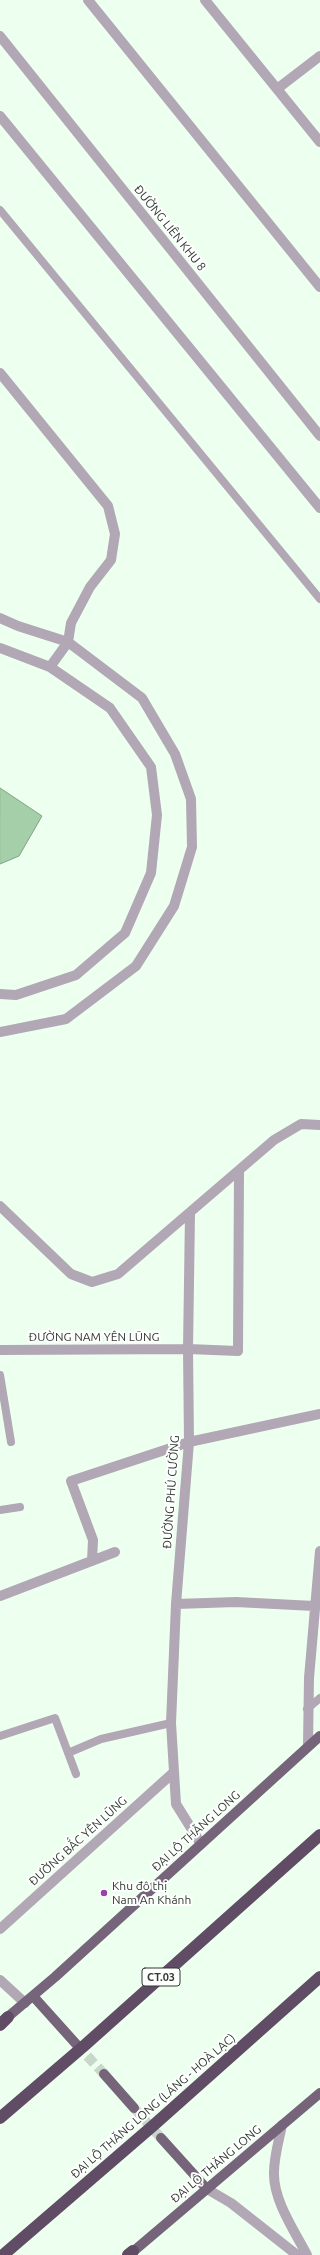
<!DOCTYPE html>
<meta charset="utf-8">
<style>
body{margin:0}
canvas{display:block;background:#edffef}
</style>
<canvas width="320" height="2255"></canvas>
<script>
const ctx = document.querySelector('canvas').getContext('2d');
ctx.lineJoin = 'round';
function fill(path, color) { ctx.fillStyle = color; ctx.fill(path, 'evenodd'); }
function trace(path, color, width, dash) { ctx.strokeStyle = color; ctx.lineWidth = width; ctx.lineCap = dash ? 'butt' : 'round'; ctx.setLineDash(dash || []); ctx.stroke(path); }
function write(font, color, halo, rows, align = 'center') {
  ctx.font = font + ' Ubuntu,sans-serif'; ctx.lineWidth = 4; ctx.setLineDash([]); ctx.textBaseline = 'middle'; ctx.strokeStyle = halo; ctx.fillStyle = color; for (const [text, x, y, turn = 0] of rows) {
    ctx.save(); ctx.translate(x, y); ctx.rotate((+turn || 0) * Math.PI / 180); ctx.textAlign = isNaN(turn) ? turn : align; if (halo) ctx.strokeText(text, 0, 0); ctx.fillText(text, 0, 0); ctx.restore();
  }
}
const water = new Path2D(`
 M 0,788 L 42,816 L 19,856 L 0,864 Z`);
fill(water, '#a4cfa8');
trace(water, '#81a384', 1);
trace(new Path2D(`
 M 77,2045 L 104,2074
 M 134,2108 L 161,2138`), '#c7d8c9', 10, [10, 5]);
trace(new Path2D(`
 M 0,210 L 320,599
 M 0,1375 L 11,1442
 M 0,1510 L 20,1507
 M 307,1709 L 320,1698
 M 0,1736 L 55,1718 L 76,1774
 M 68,1753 L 101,1739 L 171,1723`), '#b2a7b4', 8);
trace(new Path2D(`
 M 88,0 L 320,287
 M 205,0 L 320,142
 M 277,89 L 320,56
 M 0,373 L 108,506 L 115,534 L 111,560 L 90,587 L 71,623 L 68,642 L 50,667
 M 0,618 L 18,626 L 68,642 L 142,698 L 175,754 L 191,799 L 192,847 L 174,906 L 136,966 L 66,1019 L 0,1032
 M 0,648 L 50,667 L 110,708 L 151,767 L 157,815 L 151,873 L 125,933 L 76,975 L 16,995 L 0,994
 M 0,1206 L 71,1274 L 92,1282 L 118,1274 L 274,1140 L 301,1124 L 320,1125
 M 190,1213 L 188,1349 L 189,1442 L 176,1604 L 171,1723 L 176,1804 L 201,1844
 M 0,1350 L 188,1349 L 238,1351 L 239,1171
 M 92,1561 L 93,1540 L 71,1481 L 189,1442 L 320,1414
 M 0,1596 L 115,1552
 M 176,1604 L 236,1602 L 314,1606
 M 308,1746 L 309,1678 L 320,1551
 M 0,1929 L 174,1772
 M 0,1980 L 25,2003
 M 282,2125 C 279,2140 274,2157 274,2172 C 273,2200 294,2230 307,2255
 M 207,2189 L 231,2203 L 297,2255`), '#b2a7b4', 10);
trace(new Path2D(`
 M 0,36 L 320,436
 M 0,116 L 320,508`), '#b2a7b4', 10);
trace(new Path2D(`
 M 33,1996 L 77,2045
 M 3,2021 L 55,1977 L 320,1736
 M 104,2074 L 134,2108
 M 161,2138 L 207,2189
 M 129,2255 L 320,2093`), '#76647a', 10);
trace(new Path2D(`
 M 0,2025 L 8,2017
 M 0,2118 L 85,2045 L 320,1835
 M 3,2255 L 155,2124 L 320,1977
 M 128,2255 L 133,2251`), '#604c65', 12);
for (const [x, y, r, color] of [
 [104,1893,4,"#9a41ad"]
]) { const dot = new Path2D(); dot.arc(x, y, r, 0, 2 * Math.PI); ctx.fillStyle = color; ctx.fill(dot); trace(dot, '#fff', 1.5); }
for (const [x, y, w] of [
 [161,1977,38]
]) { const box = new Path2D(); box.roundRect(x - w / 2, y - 9, w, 18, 3); ctx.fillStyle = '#fff'; ctx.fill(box); trace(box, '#303b31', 1); }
write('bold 11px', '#303b31', null, [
 ["CT.03",161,1977]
]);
write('12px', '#303b31', '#fff', [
 ["ĐƯỜNG LIÊN KHU 8",170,228,51],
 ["ĐƯỜNG NAM YÊN LŨNG",94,1337],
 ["ĐƯỜNG PHÚ CƯỜNG",171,1492,-86],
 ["ĐẠI LỘ THĂNG LONG",196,1831,-42],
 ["ĐƯỜNG BẮC YÊN LŨNG",78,1841,-42],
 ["ĐẠI LỘ THĂNG LONG (LÁNG - HOÀ LẠC)",153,2106,-41],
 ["ĐẠI LỘ THĂNG LONG",216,2164,-40]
]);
write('12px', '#303b31', '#fff', [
 ["Khu đô thị",112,1886],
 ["Nam An Khánh",112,1900]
], 'left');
</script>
